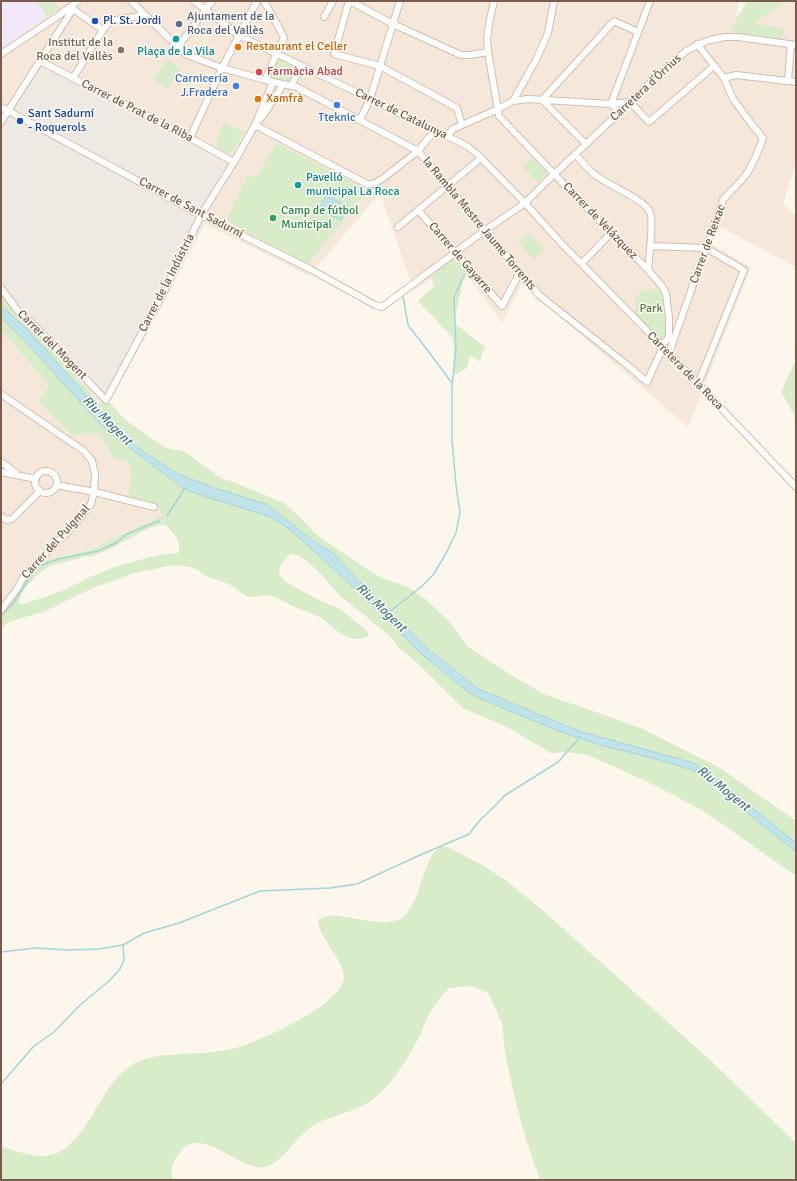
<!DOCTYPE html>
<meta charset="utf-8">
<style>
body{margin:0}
#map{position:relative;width:797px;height:1181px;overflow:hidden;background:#fdf6ec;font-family:Signika,sans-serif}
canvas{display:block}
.frame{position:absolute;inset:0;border:2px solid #7a5c4d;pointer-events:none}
</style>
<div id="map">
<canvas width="797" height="1181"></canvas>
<div class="frame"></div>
</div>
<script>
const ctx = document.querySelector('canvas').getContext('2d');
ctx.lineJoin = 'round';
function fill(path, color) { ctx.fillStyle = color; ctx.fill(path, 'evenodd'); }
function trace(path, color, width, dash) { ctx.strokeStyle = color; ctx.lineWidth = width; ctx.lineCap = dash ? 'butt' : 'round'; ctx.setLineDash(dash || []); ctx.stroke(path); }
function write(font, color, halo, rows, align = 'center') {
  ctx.font = font + ' Signika,sans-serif'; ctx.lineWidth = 3; ctx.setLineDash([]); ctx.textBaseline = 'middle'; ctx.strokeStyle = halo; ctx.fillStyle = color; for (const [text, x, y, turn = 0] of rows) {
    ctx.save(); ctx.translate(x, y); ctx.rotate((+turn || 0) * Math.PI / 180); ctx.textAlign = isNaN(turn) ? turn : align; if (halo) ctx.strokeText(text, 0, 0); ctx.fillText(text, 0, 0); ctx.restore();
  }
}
fill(new Path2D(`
 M 1,1 L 739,1 L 736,15 L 754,16 L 773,1 L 796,1 L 796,163 L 783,204 L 796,216 L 796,264 L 794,266 L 719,226 L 712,245 L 751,267 L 688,427 L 522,284 L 502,323 L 456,259 L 414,291 L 380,193 L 309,276 L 198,221 L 228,166 L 42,66 L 1,126 Z
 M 1,330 L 49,385 L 38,402 L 70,433 L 79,435 L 89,432 L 93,432 L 101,437 L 103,440 L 111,455 L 115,458 L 127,462 L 130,465 L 131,474 L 128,496 L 156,503 L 163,515 L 90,550 L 44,561 L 10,604 L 1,613 Z`), '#f5e8da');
fill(new Path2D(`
 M 42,66 L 228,166 L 198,221 L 205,224 L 109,402 L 99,403 L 1,291 L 1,127 Z`), '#efe9e4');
fill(new Path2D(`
 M 1,1 L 37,1 L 47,17 L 1,48 Z`), '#f3e8fa');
fill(new Path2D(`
 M 37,1 L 53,1 L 59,9 L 47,17 Z
 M 747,1 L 786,1 L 754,23 L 786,30 L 780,40 L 730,31 Z
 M 167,59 L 181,69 L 167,90 L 153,79 Z
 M 280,59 L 295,66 L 297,70 L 292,80 L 288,82 L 269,77 L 277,60 Z
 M 224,122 L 244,132 L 233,152 L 228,153 L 217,147 L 218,145 L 216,144 L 218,141 L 216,140 Z
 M 276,143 L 363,187 L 366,192 L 308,264 L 226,221 L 248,175 L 256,178 Z
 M 531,158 L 547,173 L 538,183 L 523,167 Z
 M 529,233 L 544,249 L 534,260 L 518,242 Z
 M 453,258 L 468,273 L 463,280 L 454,323 L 485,347 L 480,361 L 470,356 L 467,368 L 455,375 L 453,370 L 454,346 L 452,337 L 418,301 L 434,286 L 430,275 Z
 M 661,286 L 665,293 L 667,337 L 663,340 L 659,339 L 633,314 L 636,306 L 635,298 L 643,290 L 645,292 L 648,289 L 656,290 Z
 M 1,291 L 99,403 L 109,402 L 124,419 L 164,447 L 185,452 L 222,479 L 233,482 L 282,502 L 299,516 L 314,532 L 324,540 L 373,573 L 384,579 L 408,587 L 425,599 L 448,620 L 467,646 L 511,675 L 544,694 L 641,728 L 720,768 L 796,821 L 796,843 L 694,763 L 582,732 L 545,717 L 479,689 L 430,651 L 360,582 L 334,554 L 294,527 L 214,488 L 178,474 L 138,448 L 123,435 L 98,408 L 28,330 L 1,306 Z
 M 1,317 L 19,335 L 101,425 L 127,446 L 184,489 L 203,496 L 268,516 L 288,528 L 350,584 L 425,657 L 468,692 L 600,745 L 653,758 L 689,769 L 699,774 L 796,852 L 796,876 L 702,810 L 652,784 L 588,755 L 567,752 L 551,753 L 507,727 L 463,708 L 415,661 L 399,648 L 389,635 L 374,624 L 366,616 L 341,597 L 317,570 L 300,556 L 293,554 L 290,554 L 281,564 L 279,572 L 280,575 L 286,582 L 317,599 L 340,609 L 365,629 L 368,633 L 368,636 L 363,638 L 357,639 L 347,637 L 337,631 L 320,617 L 297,608 L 275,597 L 266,595 L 252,597 L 246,596 L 229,584 L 218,580 L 207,577 L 198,570 L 190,567 L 174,565 L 134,573 L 93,588 L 43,612 L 8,622 L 1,629 L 1,613 L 10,604 L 32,570 L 44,561 L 90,550 L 163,515 L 155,503 L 128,496 L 131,474 L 130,465 C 125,460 118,461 113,457 C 110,454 109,450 107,446 C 97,429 92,432 75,436 L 70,433 L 38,402 L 49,385 L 1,330 ZM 165,524 C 172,532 183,542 178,553 L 158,555 L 114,567 L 88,578 L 64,590 L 21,605 L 19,603 C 19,589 39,572 50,566 L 88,556 L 90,557 L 108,550 L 149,528 Z
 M 796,359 L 796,418 L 781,392 Z
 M 440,846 L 450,848 L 482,865 L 505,880 L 539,907 L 710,1060 L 796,1143 L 796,1180 L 540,1180 L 525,1137 L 514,1095 L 505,1052 L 502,1023 L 488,993 L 471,986 L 449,988 C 443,995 436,1002 432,1009 C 426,1018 424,1028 419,1037 C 408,1058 394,1081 377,1096 C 358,1113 331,1114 311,1127 C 295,1138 286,1158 269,1166 C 245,1176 210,1131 186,1146 C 183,1148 181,1152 178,1155 C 172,1162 170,1171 173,1180 L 1,1180 L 1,1146 C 46,1162 63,1162 90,1119 C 96,1109 102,1098 109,1088 C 116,1078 125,1068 137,1062 C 161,1052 187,1055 212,1052 C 221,1051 230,1050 239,1047 C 266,1038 323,1012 340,988 C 341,986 344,980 344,977 C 345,967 326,942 321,932 C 319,928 319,924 318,920 C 321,919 324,916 327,916 C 346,912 388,932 404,916 C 420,900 421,874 432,855 C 434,852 437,849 440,846 Z`), '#d8ecc9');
const water = new Path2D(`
 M 326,196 L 348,206 L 341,220 L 319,210 Z
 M 1,306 L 28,330 L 98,408 L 123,435 L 138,448 L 178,474 L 214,488 L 266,504 L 311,539 L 334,554 L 360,582 L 430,651 L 479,689 L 545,717 L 582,732 L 694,763 L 738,796 L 796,843 L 796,852 L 699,774 L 689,769 L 653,758 L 600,745 L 556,730 L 484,700 L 468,692 L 425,657 L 350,584 L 288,528 L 268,516 L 203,496 L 184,489 L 127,446 L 101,425 L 19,335 L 1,317 Z`);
fill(water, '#bfe3e8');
trace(water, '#a5d3da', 1);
trace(new Path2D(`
 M 403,296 L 408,325 L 425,347 L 452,383
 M 167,516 L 185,488
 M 389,612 L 421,587 L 433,575 L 444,557 L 456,533 L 460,512 L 456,485 L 452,439 L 452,388 L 456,347 L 454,298 L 464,275
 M 1,616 L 13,604 L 34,572 L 42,565 L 59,559 L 98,551 L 116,543 L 127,534 L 159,521
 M 1,952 L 36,948 L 67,950 L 99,949 L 123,945 L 144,933 L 179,923 L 260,891 L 330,888 L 357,884 L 418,856 L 469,834 L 480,820 L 495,806 L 504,796 L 558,762 L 580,737
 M 1,1084 L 34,1046 L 54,1032 L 80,1005 L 109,981 L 120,969 L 124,960 L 123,945`), '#a5d3da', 1.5);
const minor = new Path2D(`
 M 131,1 L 178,47 L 185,54 L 222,68 L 273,82 L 297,87 L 418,151 L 539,295 L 626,364 L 647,382 L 663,347
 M 194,1 L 240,36 L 457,141 L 467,146 L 477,154 L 525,203 L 561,243 L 663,347 L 796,487
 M 264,1 L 284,37 L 265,80
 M 349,1 L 334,54 L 380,66 L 457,108 L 462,125
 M 350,1 L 393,24 L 461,55 L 470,55 L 488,52
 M 494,1 L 489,24 L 487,39 L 488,52 L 499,116 L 554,174 L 648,270 L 662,286 L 666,294 L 669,318 L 669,334 L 668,339 L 661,345
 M 650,1 L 611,104 L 630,102 L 649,122 L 714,66
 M 70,7 L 103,30
 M 324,17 L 333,1
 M 178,47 L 212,1
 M 1,54 L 58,16 L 78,1
 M 40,61 L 190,138 L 234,162
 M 73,78 L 103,30 L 110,21 L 145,15
 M 724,78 L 736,75 L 796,82
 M 788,81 L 791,44
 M 291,86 L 302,66
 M 513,101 L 536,60 L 548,33 L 554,1
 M 1,107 L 201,215 L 310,269 L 375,305 L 382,307 L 484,231 L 525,203 L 546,182 L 661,73 L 686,51 L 702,43 L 710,40 L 725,37 L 738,37 L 796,45
 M 360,120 L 370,99 L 400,1
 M 1,122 L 73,9
 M 257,122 L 263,116 L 281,88 L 282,84
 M 255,125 L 367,184 L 373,184 L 382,179 L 418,151 L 435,130
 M 447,136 L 453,129 L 498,109 L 513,101 L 528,99 L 611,104 L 615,108 L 617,115
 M 190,138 L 222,68 L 257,1
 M 586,144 L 542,100 L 614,21 L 638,32
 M 575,154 C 581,161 587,168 594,174 C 607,185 643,198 650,212 C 654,220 649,259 648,270
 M 418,210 L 502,306 L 520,272
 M 398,227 L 481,158
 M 650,246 L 706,248 L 744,270 L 698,384
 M 582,263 L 611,233
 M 1,288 L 18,311 L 33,324 L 106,400 L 164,292 L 201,215 L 234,162 L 255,125 L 273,82
 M 669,353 L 723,200 C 730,191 739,184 745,176 C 754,164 758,151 763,138 L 750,122 L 733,99 L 724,78 L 697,44
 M 1,394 L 84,451 L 92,461 L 95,474 L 94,492 L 91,504 L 76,523 L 24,576 L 17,589 L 1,610
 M 1,462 L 16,473
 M35 482a11 11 0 1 1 22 0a11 11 0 1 1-22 0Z
 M 1,472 L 36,479
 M 57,485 L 94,492 L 154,507
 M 1,516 L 6,520 L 12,519 L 40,491`);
trace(minor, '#d1beb0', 8);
trace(minor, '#fff', 6);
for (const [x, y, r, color] of [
 [95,21,4,"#1a4fb4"],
 [179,24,4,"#5c6f8a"],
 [176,39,4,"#0f9aa8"],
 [238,47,4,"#e8710a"],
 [121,50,4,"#8d6e63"],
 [259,72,4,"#e0444e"],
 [236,86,4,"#3f7fe0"],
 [258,99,4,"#e8710a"],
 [337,105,4,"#3f7fe0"],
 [20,121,4,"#1a4fb4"],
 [298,185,4,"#0f9aa8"],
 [273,218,4,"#2e9e5b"]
]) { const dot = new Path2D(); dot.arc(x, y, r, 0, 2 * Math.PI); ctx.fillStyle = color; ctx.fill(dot); trace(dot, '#fffaf3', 1.5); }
write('12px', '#4e5e75', '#fffaf3', [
 ["Ajuntament de la",187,17],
 ["Roca del Vallès",187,31]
], 'left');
write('12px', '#164399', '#fffaf3', [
 ["Pl. St. Jordi",103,21],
 ["Sant Sadurní",28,114],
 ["- Roquerols",28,128]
], 'left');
write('12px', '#785e54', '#fffaf3', [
 ["Institut de la",113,43],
 ["Roca del Vallès",113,57]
], 'right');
write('12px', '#c56008', '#fffaf3', [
 ["Restaurant el Celler",246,47],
 ["Xamfrà",266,99]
], 'left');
write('12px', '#0d838f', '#fffaf3', [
 ["Plaça de la Vila",176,52],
 ["Pavelló",306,178,"left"],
 ["municipal La Roca",306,192,"left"]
]);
write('12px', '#be3a42', '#fffaf3', [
 ["Farmàcia Abad",267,72]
], 'left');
write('12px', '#366cbe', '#fffaf3', [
 ["Carnicería",228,79],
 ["J.Fradera",228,93],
 ["Tteknic",337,118,"center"]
], 'right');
write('12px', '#7a5c4d', '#fffaf3', [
 ["Carretera d'Òrrius",646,88,-43],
 ["Carrer de Prat de la Riba",137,111,27],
 ["Carrer de Catalunya",401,114,26],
 ["Carrer de Sant Sadurní",191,208,28],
 ["Carrer de Velázquez",600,221,46],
 ["la Rambla Mestre Jaume Torrents",479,224,50],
 ["Carrer de Reixac",708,244,-70],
 ["Carrer de Gayarre",460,258,49],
 ["Carrer de la Indústria",167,283,-63],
 ["Carrer del Mogent",52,345,45],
 ["Carretera de la Roca",685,371,46],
 ["Carrer del Puigmal",56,542,-48]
]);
write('12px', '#27864d', '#fffaf3', [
 ["Camp de fútbol",281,211],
 ["Municipal",281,225]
], 'left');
write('12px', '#537a41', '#fffaf3', [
 ["Park",651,309]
]);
write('italic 13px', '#437c86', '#fffaf3', [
 ["Riu Mogent",107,421,45],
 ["Riu Mogent",381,608,44],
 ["Riu Mogent",723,789,39]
]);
</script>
